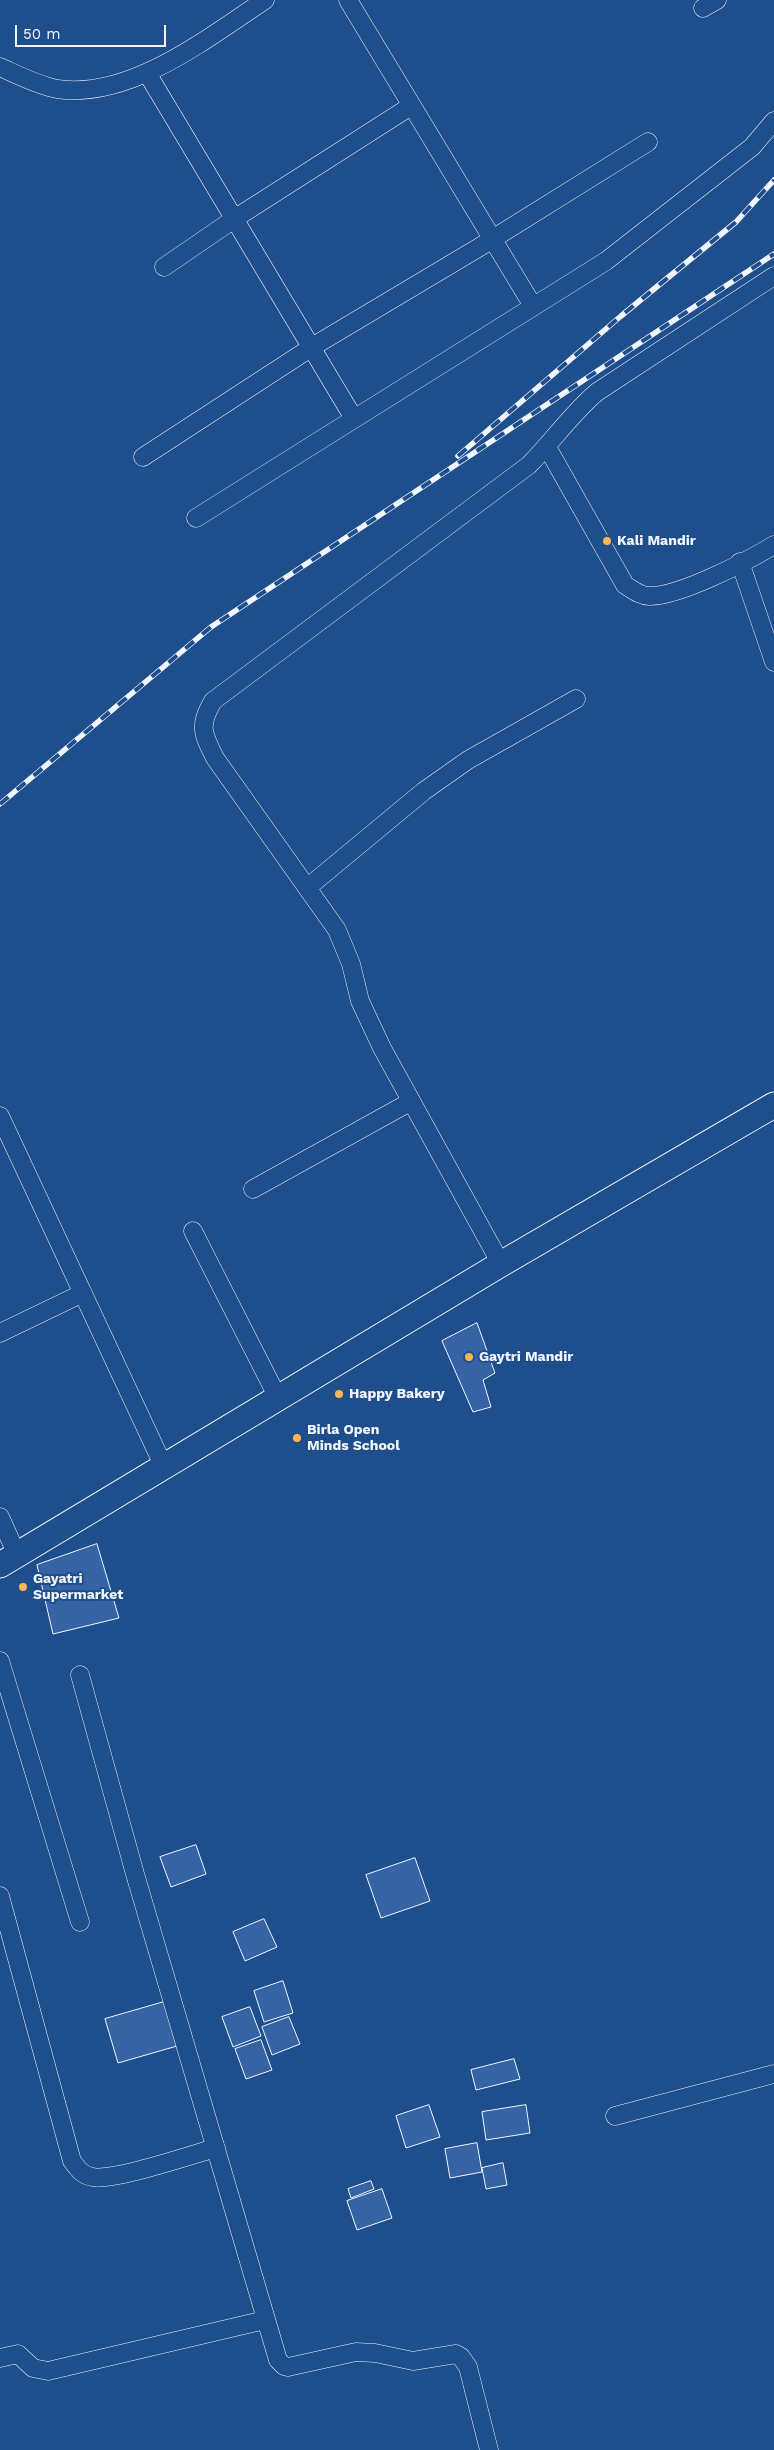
<!DOCTYPE html>
<style>
body{margin:0}
#map{position:relative;width:774px;height:2450px;overflow:hidden;background:#1f4e8c;font-family:"Work Sans",sans-serif}
canvas{display:block}
.scale{position:absolute;left:15px;top:25px;width:151px;height:22px;box-sizing:border-box;border:2px solid #f2f6ff;border-top:0;padding-left:6px;font-size:15px;line-height:18px;white-space:nowrap;color:#f2f6ff;-webkit-text-stroke:4px #1f4e8c;paint-order:stroke}
</style>
<div id="map">
<canvas width="774" height="2450"></canvas>
<div class="scale">50 m</div>
</div>
<script>
const ctx = document.querySelector('canvas').getContext('2d');
ctx.lineJoin = 'round';
function fill(path, color) { ctx.fillStyle = color; ctx.fill(path, 'evenodd'); }
function trace(path, color, width, dash) { ctx.strokeStyle = color; ctx.lineWidth = width; ctx.lineCap = dash ? 'butt' : 'round'; ctx.setLineDash(dash || []); ctx.stroke(path); }
function write(font, color, halo, rows, align = 'center') {
  ctx.font = font + ' "Work Sans",sans-serif'; ctx.lineWidth = 4; ctx.setLineDash([]); ctx.textBaseline = 'middle'; ctx.strokeStyle = halo; ctx.fillStyle = color; for (const [text, x, y, turn = 0] of rows) {
    ctx.save(); ctx.translate(x, y); ctx.rotate((+turn || 0) * Math.PI / 180); ctx.textAlign = isNaN(turn) ? turn : align; if (halo) ctx.strokeText(text, 0, 0); ctx.fillText(text, 0, 0); ctx.restore();
  }
}
const building = new Path2D(`
 M 477,1323 L 495,1373 L 483,1380 L 491,1407 L 473,1412 L 442,1341 Z
 M 97,1544 L 119,1618 L 53,1634 L 37,1565 Z
 M 196,1845 L 206,1874 L 171,1887 L 160,1857 Z
 M 415,1858 L 430,1901 L 381,1918 L 366,1875 Z
 M 264,1919 L 277,1947 L 245,1961 L 233,1932 Z
 M 283,1981 L 293,2013 L 264,2022 L 254,1991 Z
 M 164,2002 L 177,2046 L 118,2063 L 105,2019 Z
 M 250,2007 L 261,2036 L 233,2047 L 222,2017 Z
 M 289,2017 L 300,2044 L 272,2055 L 262,2027 Z
 M 261,2040 L 272,2070 L 246,2079 L 235,2049 Z
 M 514,2059 L 520,2079 L 476,2090 L 471,2070 Z
 M 429,2105 L 440,2137 L 406,2148 L 396,2116 Z
 M 526,2105 L 530,2133 L 486,2140 L 482,2112 Z
 M 477,2143 L 482,2172 L 450,2178 L 445,2149 Z
 M 503,2163 L 507,2185 L 486,2189 L 482,2168 Z
 M 371,2181 L 374,2189 L 351,2198 L 348,2189 Z
 M 382,2189 L 392,2218 L 357,2230 L 347,2201 Z`);
fill(building, '#3563a3');
trace(building, '#f2f6ff', 1);
const street = new Path2D(`
 M 348,0 L 533,306
 M 703,8 L 717,0
 M 0,67 C 18,75 37,85 57,89 C 130,100 207,38 265,0
 M 147,73 L 353,417
 M 164,267 L 234,219 L 411,106
 M 547,447 L 625,585 C 632,589 640,596 649,596 C 678,597 748,561 774,545
 M 143,457 L 312,347 L 478,248 L 648,142
 M 196,518 L 606,261 L 752,147 L 774,121
 M 740,562 L 774,662
 M 307,888 L 424,791 L 468,760 L 576,699
 M 0,1116 L 164,1467
 M 253,1189 L 410,1102
 M 193,1231 L 278,1398
 M 501,1264 L 382,1048 L 360,1001 L 351,964 L 337,930 L 215,758 C 203,734 198,726 213,701 L 529,465 C 553,441 571,414 597,392 L 774,276
 M 0,1333 L 83,1293
 M 0,1517 L 17,1555
 M 0,1661 L 80,1922
 M 80,1675 L 135,1874 L 278,2360 L 284,2366 L 288,2367 L 356,2352 L 375,2353 L 413,2361 L 456,2354 L 461,2357 L 468,2367 L 489,2450
 M 0,1896 L 72,2161 C 78,2169 83,2176 93,2177 C 115,2181 190,2155 216,2148
 M 615,2116 L 774,2074
 M 0,2358 L 18,2354 L 33,2368 L 48,2371 L 265,2320`);
const secondary = new Path2D(`
 M 0,1565 L 501,1264 L 774,1105`);
trace(street, '#f2f6ff', 19);
trace(secondary, '#f2f6ff', 27);
trace(street, '#1f4e8c', 18);
trace(secondary, '#1f4e8c', 25);
const rail = new Path2D(`
 M 458,456 L 621,316 L 736,222 L 774,180
 M 0,804 L 211,627 L 774,254`);
trace(rail, '#f2f6ff', 5.5);
trace(rail, '#1f4e8c', 4, [11]);
for (const [x, y, r, color] of [
 [607,541,5,"#ffb74d"],
 [469,1357,5,"#ffb74d"],
 [339,1394,5,"#ffb74d"],
 [297,1438,5,"#ffb74d"],
 [23,1587,5,"#ffb74d"]
]) { const dot = new Path2D(); dot.arc(x, y, r, 0, 2 * Math.PI); ctx.fillStyle = color; ctx.fill(dot); trace(dot, '#1f4e8c', 2); }
write('bold 14px', '#f2f6ff', '#1f4e8c', [
 ["Kali Mandir",617,541],
 ["Gaytri Mandir",479,1357],
 ["Happy Bakery",349,1394],
 ["Birla Open",307,1430],
 ["Minds School",307,1446],
 ["Gayatri",33,1579],
 ["Supermarket",33,1595]
], 'left');
</script>
